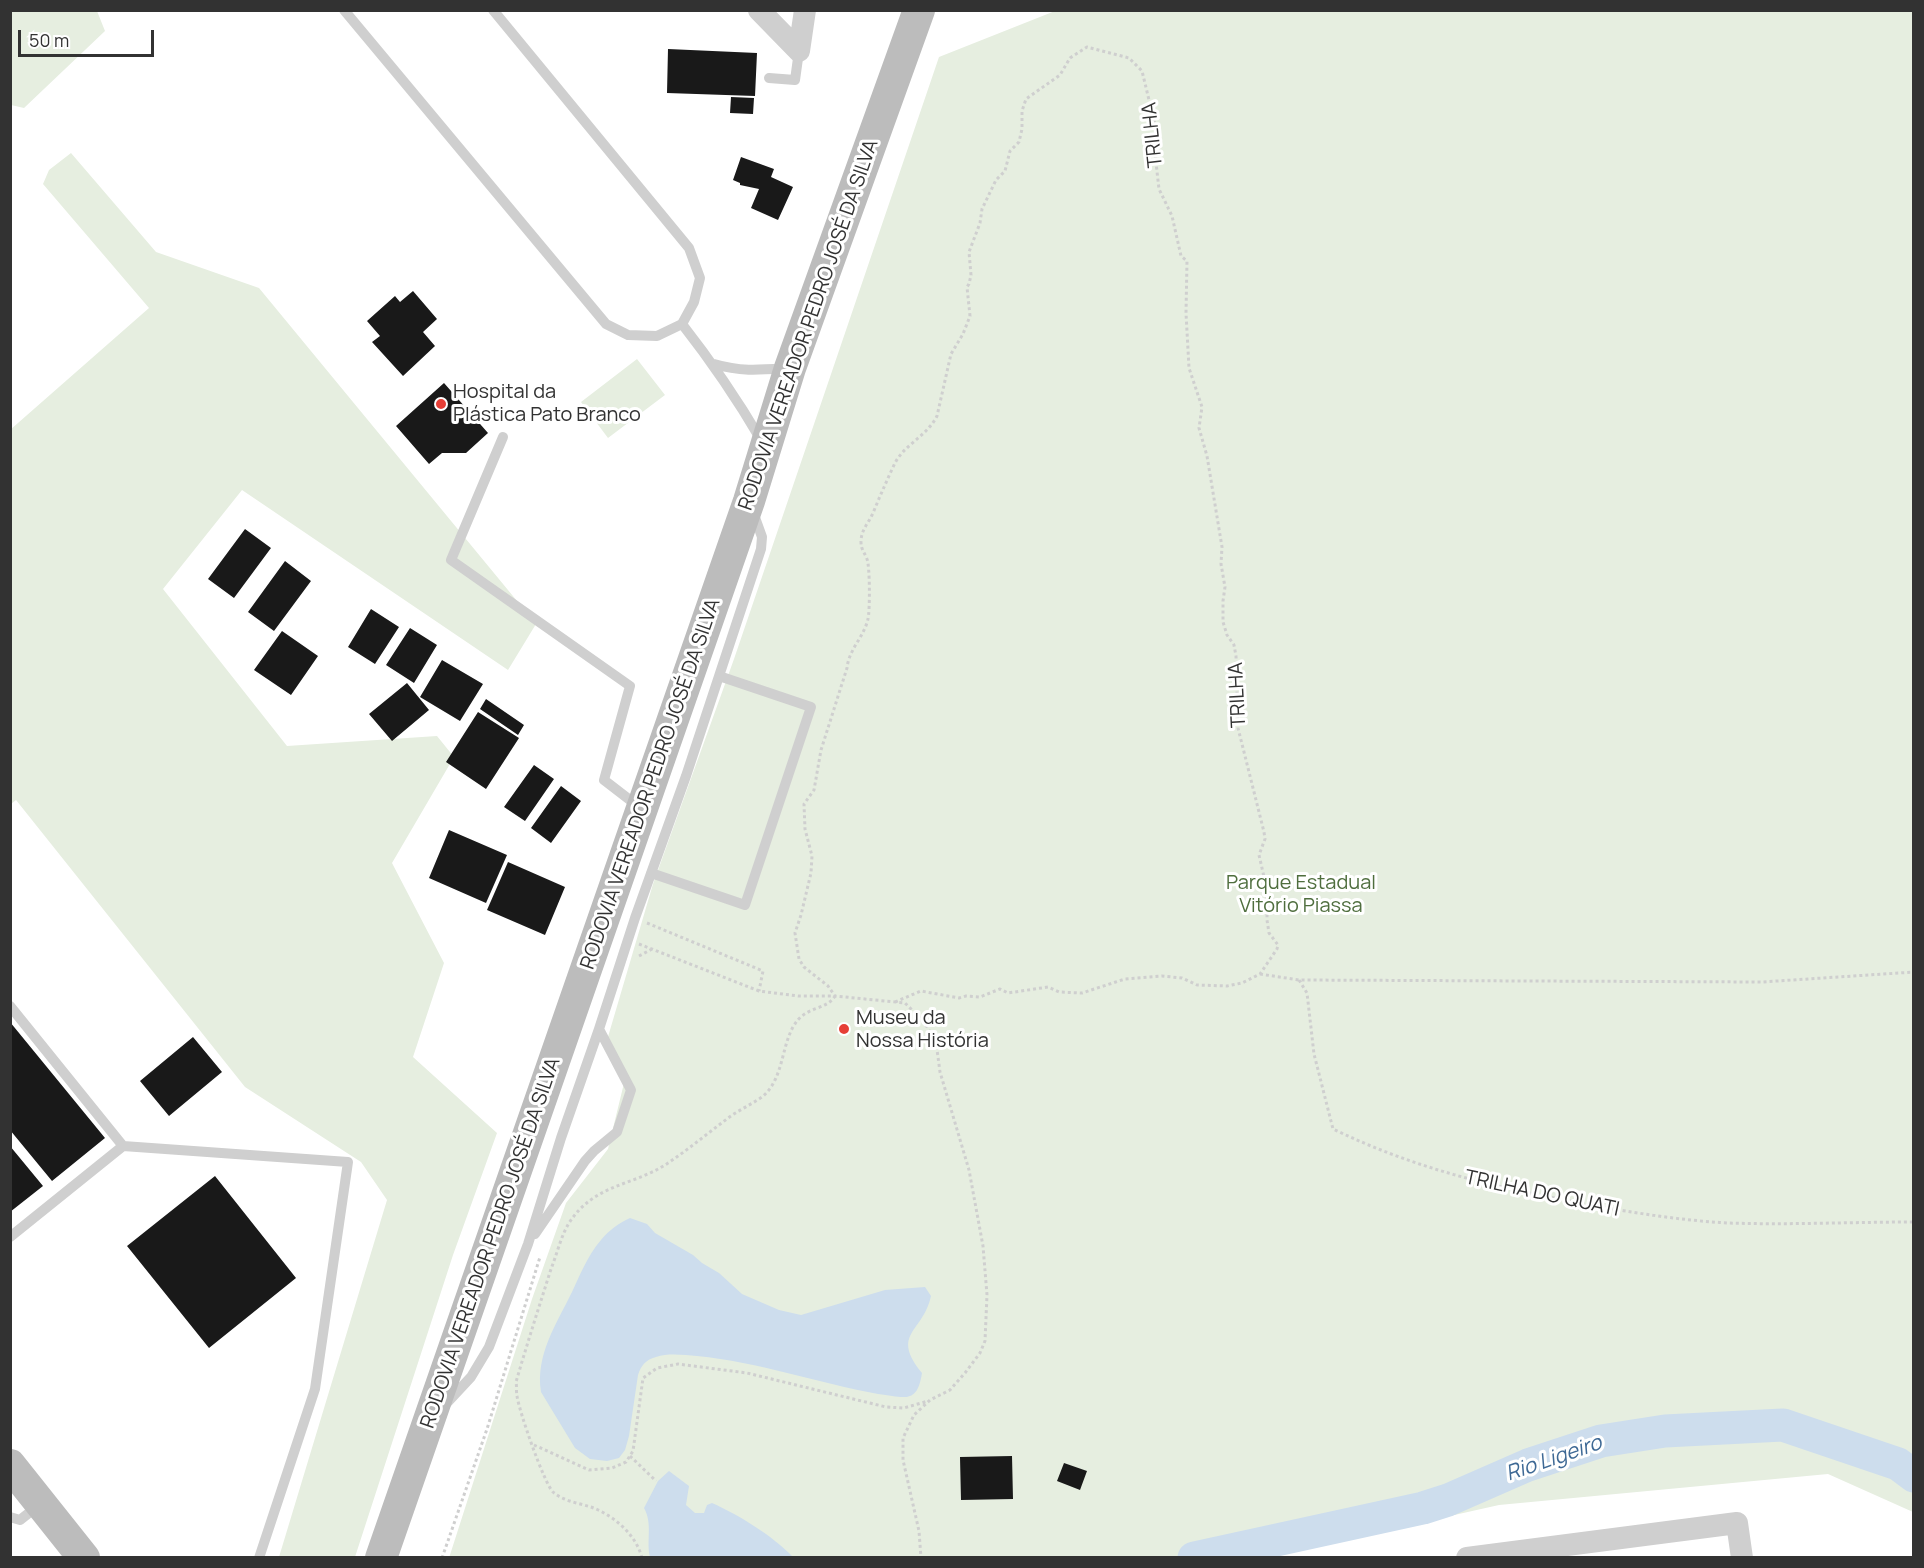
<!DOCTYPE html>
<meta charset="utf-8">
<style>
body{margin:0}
#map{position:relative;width:1924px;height:1568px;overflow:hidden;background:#fff;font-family:Manrope,sans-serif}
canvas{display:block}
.frame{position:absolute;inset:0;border:12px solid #323232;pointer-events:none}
.scale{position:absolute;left:18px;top:30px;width:136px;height:27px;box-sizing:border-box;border:3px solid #323232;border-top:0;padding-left:8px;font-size:18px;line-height:21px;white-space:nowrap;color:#323232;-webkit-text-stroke:4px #fff;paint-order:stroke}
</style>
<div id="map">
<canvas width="1924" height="1568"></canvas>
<div class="frame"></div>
<div class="scale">50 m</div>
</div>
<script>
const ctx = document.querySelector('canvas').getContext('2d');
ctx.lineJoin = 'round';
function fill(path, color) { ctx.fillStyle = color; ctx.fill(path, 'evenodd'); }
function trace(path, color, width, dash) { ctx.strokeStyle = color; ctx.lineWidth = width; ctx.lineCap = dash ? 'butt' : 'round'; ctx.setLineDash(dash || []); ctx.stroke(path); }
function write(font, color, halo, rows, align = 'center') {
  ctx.font = font + ' Manrope,sans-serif'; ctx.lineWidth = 6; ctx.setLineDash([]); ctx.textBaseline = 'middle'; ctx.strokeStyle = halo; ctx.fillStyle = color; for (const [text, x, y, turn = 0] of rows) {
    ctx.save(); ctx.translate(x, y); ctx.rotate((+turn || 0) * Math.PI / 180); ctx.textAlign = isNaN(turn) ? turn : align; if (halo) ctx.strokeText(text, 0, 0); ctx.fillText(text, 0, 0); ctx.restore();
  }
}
fill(new Path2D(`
 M 10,11 L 97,11 L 105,31 L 24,108 L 11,105 Z
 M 1055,11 L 1913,11 L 1913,1512 L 1828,1474 L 1499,1505 L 1267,1557 L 449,1558 L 532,1299 L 566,1203 L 608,1149 L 624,1083 L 605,1047 L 653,884 L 734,659 L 939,57 Z
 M 71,153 L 156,252 L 259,288 L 536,624 L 508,670 L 242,490 L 163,589 L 287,746 L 437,736 L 454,757 L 392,863 L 444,963 L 413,1057 L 497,1133 L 453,1255 L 355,1557 L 279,1557 L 387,1200 L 361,1162 L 245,1087 L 16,800 L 11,804 L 10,430 L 149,308 L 43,184 L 49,170 Z
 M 637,359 L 665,395 L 608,438 L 581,402 Z`), '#e6eee0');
fill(new Path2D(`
 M 630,1218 L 647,1224 L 655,1233 L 693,1255 L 702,1263 L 719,1273 L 742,1294 L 779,1310 L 801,1315 L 885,1290 L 925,1287 L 931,1296 C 923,1333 890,1333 922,1373 C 917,1405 905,1397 878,1394 C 818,1383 759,1362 697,1356 C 684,1355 668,1353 656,1357 C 645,1360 641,1366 638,1375 L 629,1436 L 625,1450 L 619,1458 L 607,1461 L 590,1459 L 575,1448 L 541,1392 C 535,1355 557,1323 572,1292 C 580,1275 588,1255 601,1240 C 608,1231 619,1223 630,1218 Z
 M 669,1471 L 689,1486 L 686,1505 L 695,1513 L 704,1513 L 707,1505 L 712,1503 C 739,1515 773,1536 793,1557 L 650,1557 C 646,1541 653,1524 644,1508 L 658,1481 Z`), '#cddded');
trace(new Path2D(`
 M 1194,1558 L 1423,1508 L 1448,1500 L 1528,1465 L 1601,1441 L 1665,1431 L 1783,1425 L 1898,1464 L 1914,1476`), '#cddded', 33);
fill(new Path2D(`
 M 668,49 L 757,53 L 755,96 L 667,93 Z
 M 731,97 L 754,98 L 753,114 L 730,113 Z
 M 741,157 L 774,169 L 771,177 L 793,187 L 778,220 L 751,208 L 759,189 L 740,185 L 740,183 L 733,180 Z
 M 413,291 L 437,319 L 423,332 L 435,346 L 403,376 L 372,342 L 380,336 L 367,321 L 395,296 L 400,302 Z
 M 444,383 L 488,433 L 466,453 L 442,453 L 429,464 L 396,426 Z
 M 245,529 L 271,548 L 234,598 L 208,579 Z
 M 285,561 L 311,581 L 274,631 L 248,612 Z
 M 371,609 L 399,627 L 375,664 L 348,647 Z
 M 410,628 L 437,645 L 414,683 L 386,665 Z
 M 282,631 L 318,656 L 291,695 L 254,670 Z
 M 442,660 L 483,684 L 460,721 L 420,697 Z
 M 407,683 L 429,710 L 392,741 L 369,714 Z
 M 486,699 L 524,725 L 518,735 L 480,709 Z
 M 478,712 L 519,738 L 486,789 L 446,762 Z
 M 534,765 L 554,779 L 525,821 L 504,807 Z
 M 561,786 L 581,801 L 551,843 L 531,828 Z
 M 449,830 L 507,855 L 486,903 L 429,878 Z
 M 508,862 L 565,887 L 545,935 L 487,910 Z
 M 10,1022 L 105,1138 L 52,1181 L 10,1130 Z
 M 193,1037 L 222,1072 L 169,1116 L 140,1081 Z
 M 10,1146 L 43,1186 L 10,1212 Z
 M 215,1176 L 296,1278 L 209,1348 L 127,1246 Z
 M 1012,1456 L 1013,1499 L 961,1500 L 960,1457 Z
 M 1064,1463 L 1087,1471 L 1080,1490 L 1057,1481 Z`), '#191919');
trace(new Path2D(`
 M 647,923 L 763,971 L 759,991
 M 639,944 L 759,991 L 798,996 L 835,996
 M 639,956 L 652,949
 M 1260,974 L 1299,980 L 1762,982 L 1914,972
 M 1299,980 L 1307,993 L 1314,1054 L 1333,1129 C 1412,1167 1485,1185 1570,1201 C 1622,1211 1675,1220 1728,1223 C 1789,1225 1852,1222 1914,1222
 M 895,1002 L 921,991 L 959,998 L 966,996 L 980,997 L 1000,989 L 1008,993 L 1048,987 L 1059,992 L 1082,993 L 1125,979 L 1162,976 L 1182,978 L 1197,985 L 1227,986 L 1242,983 L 1260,974 L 1277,949 L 1278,945 L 1269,933 L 1267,920 L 1267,890 L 1259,855 L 1265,839 L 1264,832 L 1238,728 L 1236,656 L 1234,645 L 1227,635 L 1223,622 L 1223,601 L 1225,587 L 1221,564 L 1222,547 L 1207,456 L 1199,428 L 1202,407 L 1189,368 L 1186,313 L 1187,261 L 1181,256 L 1172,216 L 1159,189 L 1154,145 L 1157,133 L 1142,71 L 1129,58 L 1087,47 L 1070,58 L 1060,75 L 1026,99 L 1022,111 L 1022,129 L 1019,142 L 1010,151 L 1005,171 L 996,180 L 982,209 L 980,223 L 969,252 L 971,275 L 969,284 L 967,287 L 970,316 L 963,334 L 951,354 L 937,416 C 927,436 905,444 895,463 C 887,480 880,496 873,513 C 868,524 861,530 861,542 C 861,550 865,553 867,559 C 870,567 870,610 868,619 C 864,637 849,649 847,668 L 821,750 L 814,790 L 804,804 L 805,829 L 812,856 L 811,873 L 801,915 L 795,933 L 799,959 L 804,967 L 828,986 L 835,996 L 905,1003 L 924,1022 L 936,1042 L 940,1072 L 969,1170 L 983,1246 L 987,1295 L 985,1341 L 980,1353 L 965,1373 L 950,1390 L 930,1400 L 914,1415 L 903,1438 L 903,1460 L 919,1531 L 921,1558
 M 534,1445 L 589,1470 L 612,1468 L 626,1462 L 633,1451 L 643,1378 L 657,1368 L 678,1364 L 747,1373 L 886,1407 L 904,1408 L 928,1401
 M 630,1456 L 656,1481
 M 442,1558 L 487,1429 L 540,1257
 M 642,1558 C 636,1534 613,1515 591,1507 C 578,1503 563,1501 553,1492 C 544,1483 519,1411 517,1396 C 516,1392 517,1387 516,1382 C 527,1344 539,1307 551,1269 C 557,1254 561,1236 569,1223 C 594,1184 632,1186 665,1165 C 688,1150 709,1132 731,1116 C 741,1109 752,1104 762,1097 C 783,1080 781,1049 793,1027 C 805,1005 826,1011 835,996`), '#cfcfcf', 3, [3, 3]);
trace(new Path2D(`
 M 344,10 L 606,324 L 628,335 L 657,336 L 682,324 L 694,302 L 700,278 L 689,248 L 493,10
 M 769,78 L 795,80 L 799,51
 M 682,324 C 711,361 737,399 761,440
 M 714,364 C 741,372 760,370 787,368
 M 503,437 L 451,560 L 630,686 L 604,780 L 639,807
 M 651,873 L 745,905 L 811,707 L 719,676
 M 10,1006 L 123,1146 L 10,1237
 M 123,1146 L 348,1162 L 315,1389 L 259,1558
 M 535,1234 L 585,1161 L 594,1151 L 617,1132 L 631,1090 L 599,1029
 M 444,1406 L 471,1377 L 489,1347 L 528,1244 L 561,1138 L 599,1029 L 635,918 L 686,776 L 761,549 L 762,537 L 753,512
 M 10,1517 L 20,1520 L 39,1505`), '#cfcfcf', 10);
trace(new Path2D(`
 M 759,10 L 799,51 L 805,10
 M 1467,1558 L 1737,1523 L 1742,1558`), '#cfcfcf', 22);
trace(new Path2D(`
 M 10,1465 L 84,1558
 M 381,1558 L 749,501 L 790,368 L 919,10`), '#bcbcbc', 32);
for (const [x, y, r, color] of [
 [441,404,6,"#e63e36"],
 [844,1029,6,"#e63e36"]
]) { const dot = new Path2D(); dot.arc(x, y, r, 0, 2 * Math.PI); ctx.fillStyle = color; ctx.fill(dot); trace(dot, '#fff', 2); }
write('20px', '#323232', '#fff', [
 ["TRILHA",1153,135,-96],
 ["RODOVIA VEREADOR PEDRO JOSÉ DA SILVA",809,325,-71],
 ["TRILHA",1238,695,-93],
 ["RODOVIA VEREADOR PEDRO JOSÉ DA SILVA",651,784,-71],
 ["TRILHA DO QUATI",1542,1194,12],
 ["RODOVIA VEREADOR PEDRO JOSÉ DA SILVA",491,1243,-71]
]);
write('20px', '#323232', '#fff', [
 ["Hospital da",453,392],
 ["Plástica Pato Branco",453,415],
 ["Museu da",856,1018],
 ["Nossa História",856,1041]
], 'left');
write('20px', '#4f6e3e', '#fff', [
 ["Parque Estadual",1301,883],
 ["Vitório Piassa",1301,906]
]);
write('italic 21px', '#3e6995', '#fff', [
 ["Rio Ligeiro",1554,1459,-19]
]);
</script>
